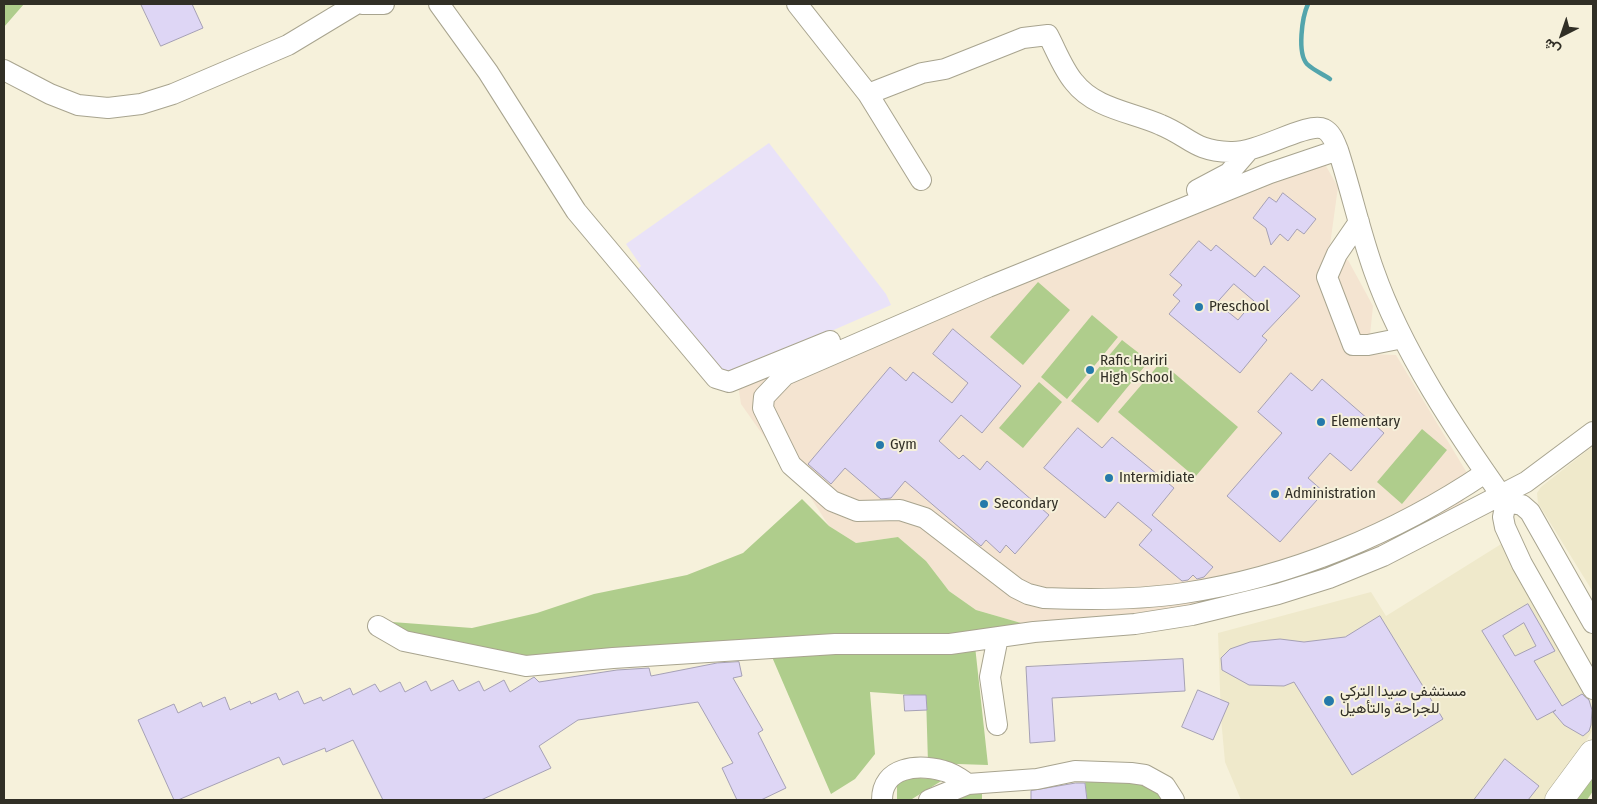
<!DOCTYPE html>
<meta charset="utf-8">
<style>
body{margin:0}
#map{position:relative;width:1597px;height:804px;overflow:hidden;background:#f6f1db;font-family:"Fira Sans Condensed",Vazirmatn,sans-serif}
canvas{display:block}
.frame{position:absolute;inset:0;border:5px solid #312f26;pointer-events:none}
.north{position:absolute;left:1537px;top:10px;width:50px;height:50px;-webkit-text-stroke:4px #f6f1db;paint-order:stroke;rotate:221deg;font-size:14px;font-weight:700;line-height:20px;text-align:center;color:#312f26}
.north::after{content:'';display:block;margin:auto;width:18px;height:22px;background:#312f26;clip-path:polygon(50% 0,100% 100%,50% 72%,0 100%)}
</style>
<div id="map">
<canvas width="1597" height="804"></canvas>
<div class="frame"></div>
<div class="north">ش</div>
</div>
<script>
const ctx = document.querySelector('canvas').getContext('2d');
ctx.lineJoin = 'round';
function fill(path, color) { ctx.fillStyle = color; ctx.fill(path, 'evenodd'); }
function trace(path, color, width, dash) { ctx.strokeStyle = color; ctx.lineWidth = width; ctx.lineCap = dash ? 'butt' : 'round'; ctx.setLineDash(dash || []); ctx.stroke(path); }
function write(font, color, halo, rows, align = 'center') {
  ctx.font = font + ' "Fira Sans Condensed",Vazirmatn,sans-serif'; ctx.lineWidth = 4; ctx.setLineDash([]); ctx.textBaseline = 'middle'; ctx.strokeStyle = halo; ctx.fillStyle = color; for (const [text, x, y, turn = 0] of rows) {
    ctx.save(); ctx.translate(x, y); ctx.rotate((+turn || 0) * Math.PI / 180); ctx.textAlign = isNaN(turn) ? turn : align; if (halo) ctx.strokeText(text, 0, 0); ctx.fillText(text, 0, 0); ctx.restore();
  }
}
fill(new Path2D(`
 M 1593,446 L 1593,592 L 1538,503 L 1537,493 L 1541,487 Z
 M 1506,541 L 1586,688 L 1593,711 L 1592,731 L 1582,748 L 1543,800 L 1241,800 L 1225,762 L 1221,718 L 1218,633 L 1371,592 L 1386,616 Z`), '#efe9cb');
fill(new Path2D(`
 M 769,143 L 886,294 L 891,305 L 728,376 L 635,272 L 641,266 L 626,244 Z`), '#e9e2f8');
fill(new Path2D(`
 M 1315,147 L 1338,187 L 1330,245 L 1337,254 L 1348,260 L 1373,306 L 1368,354 L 1396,355 L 1470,478 L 1462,507 L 1357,556 L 1255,592 L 1177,611 L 1144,612 L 1084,620 L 1021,623 L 976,610 L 949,591 L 926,561 L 898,537 L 856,543 L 829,526 L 802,484 L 792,476 L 741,404 L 738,385 Z`), '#f4e4d1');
fill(new Path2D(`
 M 4,4 L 24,4 L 4,27 Z
 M 1038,282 L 1070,310 L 1023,365 L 990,337 Z
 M 1092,315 L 1118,337 L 1067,399 L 1041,377 Z
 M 1122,340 L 1149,361 L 1098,423 L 1071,401 Z
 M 1161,362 L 1238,427 L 1195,477 L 1118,412 Z
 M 1039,382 L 1062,402 L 1023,448 L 999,428 Z
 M 1422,429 L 1447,450 L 1402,504 L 1377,482 Z
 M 802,499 L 829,526 L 856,543 L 898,537 L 926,561 L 949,591 L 976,610 L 1021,623 L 952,637 L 524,660 L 404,634 L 392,622 L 472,628 L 537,613 L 594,594 L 687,575 L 743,553 Z
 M 975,646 L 988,765 L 928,763 L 926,696 L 870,692 L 875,754 L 855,779 L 831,794 L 772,657 Z
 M 1593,772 L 1593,791 L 1587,800 L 1572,800 Z
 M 907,777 L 943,780 L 912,799 L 897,800 L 897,785 Z
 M 1140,780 L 1169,800 L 1087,800 L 1085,781 Z
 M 976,788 L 982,791 L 982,800 L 954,800 Z`), '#afcd8c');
trace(new Path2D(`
 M 1308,4 C 1302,17 1297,53 1307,64 C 1313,70 1323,74 1330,79`), '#53a5ac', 4.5);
const building = new Path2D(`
 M 141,4 L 192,4 L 203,28 L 161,46 Z
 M 1283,193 L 1316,219 L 1304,234 L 1297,229 L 1288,241 L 1280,234 L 1271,245 L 1266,228 L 1253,218 L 1269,197 L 1276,202 Z
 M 1199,241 L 1211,251 L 1216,245 L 1255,277 L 1264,266 L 1300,296 L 1262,336 L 1267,340 L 1240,373 L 1169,314 L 1180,301 L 1173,295 L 1182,285 L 1170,275 ZM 1234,284 L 1254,301 L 1238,320 L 1217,303 Z
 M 953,329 L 1021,386 L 982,433 L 961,415 L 939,441 L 959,459 L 963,455 L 980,470 L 987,461 L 1049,515 L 1015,554 L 1006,545 L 1000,553 L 986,540 L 981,546 L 905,481 L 891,498 L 881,499 L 845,468 L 831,484 L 808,464 L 890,367 L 906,381 L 913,372 L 952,403 L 968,383 L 933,354 Z
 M 1291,373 L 1312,391 L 1322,379 L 1384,433 L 1351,471 L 1330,453 L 1308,478 L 1324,492 L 1280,542 L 1227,496 L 1282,433 L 1258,412 Z
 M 1078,428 L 1102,448 L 1112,437 L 1174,488 L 1152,515 L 1213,567 L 1204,577 L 1197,579 L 1193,575 L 1188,580 L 1182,581 L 1139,545 L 1152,530 L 1118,502 L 1105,518 L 1044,468 Z
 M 1528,604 L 1555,651 L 1534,661 L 1562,706 L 1582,694 L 1589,700 L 1592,710 L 1591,725 L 1589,731 L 1583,736 L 1564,725 L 1553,712 L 1556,710 L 1537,720 L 1482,631 ZM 1524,623 L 1536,646 L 1515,656 L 1503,636 Z
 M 1380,616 L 1443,719 L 1352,775 L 1294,682 L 1284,686 L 1249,685 L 1222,670 L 1221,658 L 1230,649 L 1250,642 L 1280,639 L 1304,642 L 1345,637 Z
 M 1183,659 L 1185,691 L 1052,698 L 1055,741 L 1030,743 L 1026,667 Z
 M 739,662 L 742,676 L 733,678 L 763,730 L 758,733 L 786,788 L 761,800 L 737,800 L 722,768 L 733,763 L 698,702 L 578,720 L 539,746 L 551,768 L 481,800 L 383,800 L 353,740 L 326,752 L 325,748 L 283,765 L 279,757 L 178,800 L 174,800 L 138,720 L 174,704 L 178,713 L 201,702 L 203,707 L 225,697 L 230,710 L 250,701 L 251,704 L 276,693 L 279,700 L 298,691 L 304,704 L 321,697 L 323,701 L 350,688 L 353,695 L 375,684 L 380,692 L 400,682 L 405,692 L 426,681 L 431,691 L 453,680 L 459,691 L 479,681 L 484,691 L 504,680 L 510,692 L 534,677 L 539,682 L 617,670 L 649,668 L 651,676 L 717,663 Z
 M 1198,690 L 1229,703 L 1213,740 L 1182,727 Z
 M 904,695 L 926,695 L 927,710 L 905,711 Z
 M 1505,759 L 1539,786 L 1528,800 L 1474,800 Z
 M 1076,783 L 1085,783 L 1087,800 L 1031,800 L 1031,791 Z`);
fill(building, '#ded6f5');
trace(building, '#a5a0b5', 1);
const minor = new Path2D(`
 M 362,4 L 384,4
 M 439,4 L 488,72 L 576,211 L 716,378 L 729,382 L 830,341
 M 797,4 L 868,94 L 922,73 L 945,69 L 1023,38 L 1048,35 C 1056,50 1063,69 1074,82 C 1095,109 1132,112 1161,125 C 1190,137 1194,151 1230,152 C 1258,154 1307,121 1324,129 C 1332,133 1335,143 1338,150 C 1351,190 1360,232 1374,271 C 1402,351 1457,433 1506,502 L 1522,505 L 1530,512 L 1593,623
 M 4,70 L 50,94 L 78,105 L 108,108 L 141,104 L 173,94 L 288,45 L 356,4
 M 868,94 L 921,180
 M 1338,150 L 1270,173 L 988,287 L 785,375 L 764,397 L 763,408 L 791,465 L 832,501 L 857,511 L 900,510 L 925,518 L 1016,588 L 1028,594 L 1044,598 C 1091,600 1138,600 1184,593 C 1291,577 1396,533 1485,473
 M 1197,190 L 1229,173 L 1248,151
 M 1359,222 L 1337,254 L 1327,277 L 1353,345 L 1368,345 L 1403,338
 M 1506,502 L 1503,517 L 1505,527 L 1522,564 L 1593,689
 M 378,626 L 404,641 L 526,666 L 613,658 L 835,644 L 950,644 L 1034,632 L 1135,624 L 1192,615 L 1278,594 L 1329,578 L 1383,556 L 1526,482 L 1593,432
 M 997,725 L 990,677 L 998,637
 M 882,800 C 882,766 918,764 944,771 C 953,773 961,779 968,784
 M 929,800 L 968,784 L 1037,779 L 1075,771 L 1131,773 L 1145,775 L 1165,786 L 1174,800`);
const highway = new Path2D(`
 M 1559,800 L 1593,754`);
trace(minor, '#a8a48f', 22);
trace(highway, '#a8a48f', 29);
trace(minor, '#fff', 20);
trace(highway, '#fff', 28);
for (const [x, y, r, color] of [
 [1199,307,5,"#257aaa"],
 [1090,370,5,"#257aaa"],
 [1321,422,5,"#257aaa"],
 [880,445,5,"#257aaa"],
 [1109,478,5,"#257aaa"],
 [1275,494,5,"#257aaa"],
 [984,504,5,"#257aaa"],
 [1329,701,6,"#257aaa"]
]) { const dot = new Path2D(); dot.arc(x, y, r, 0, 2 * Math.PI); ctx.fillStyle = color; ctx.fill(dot); trace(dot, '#f6f1db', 2); }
write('15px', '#312f26', '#f6f1db', [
 ["Preschool",1209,307],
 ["Rafic Hariri",1100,361],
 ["High School",1100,378],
 ["Elementary",1331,422],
 ["Gym",890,445],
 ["Intermidiate",1119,478],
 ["Administration",1285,494],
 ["Secondary",994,504],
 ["مستشفى صيدا التركي",1340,692],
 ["للجراحة والتأهيل",1340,709]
], 'left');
</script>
